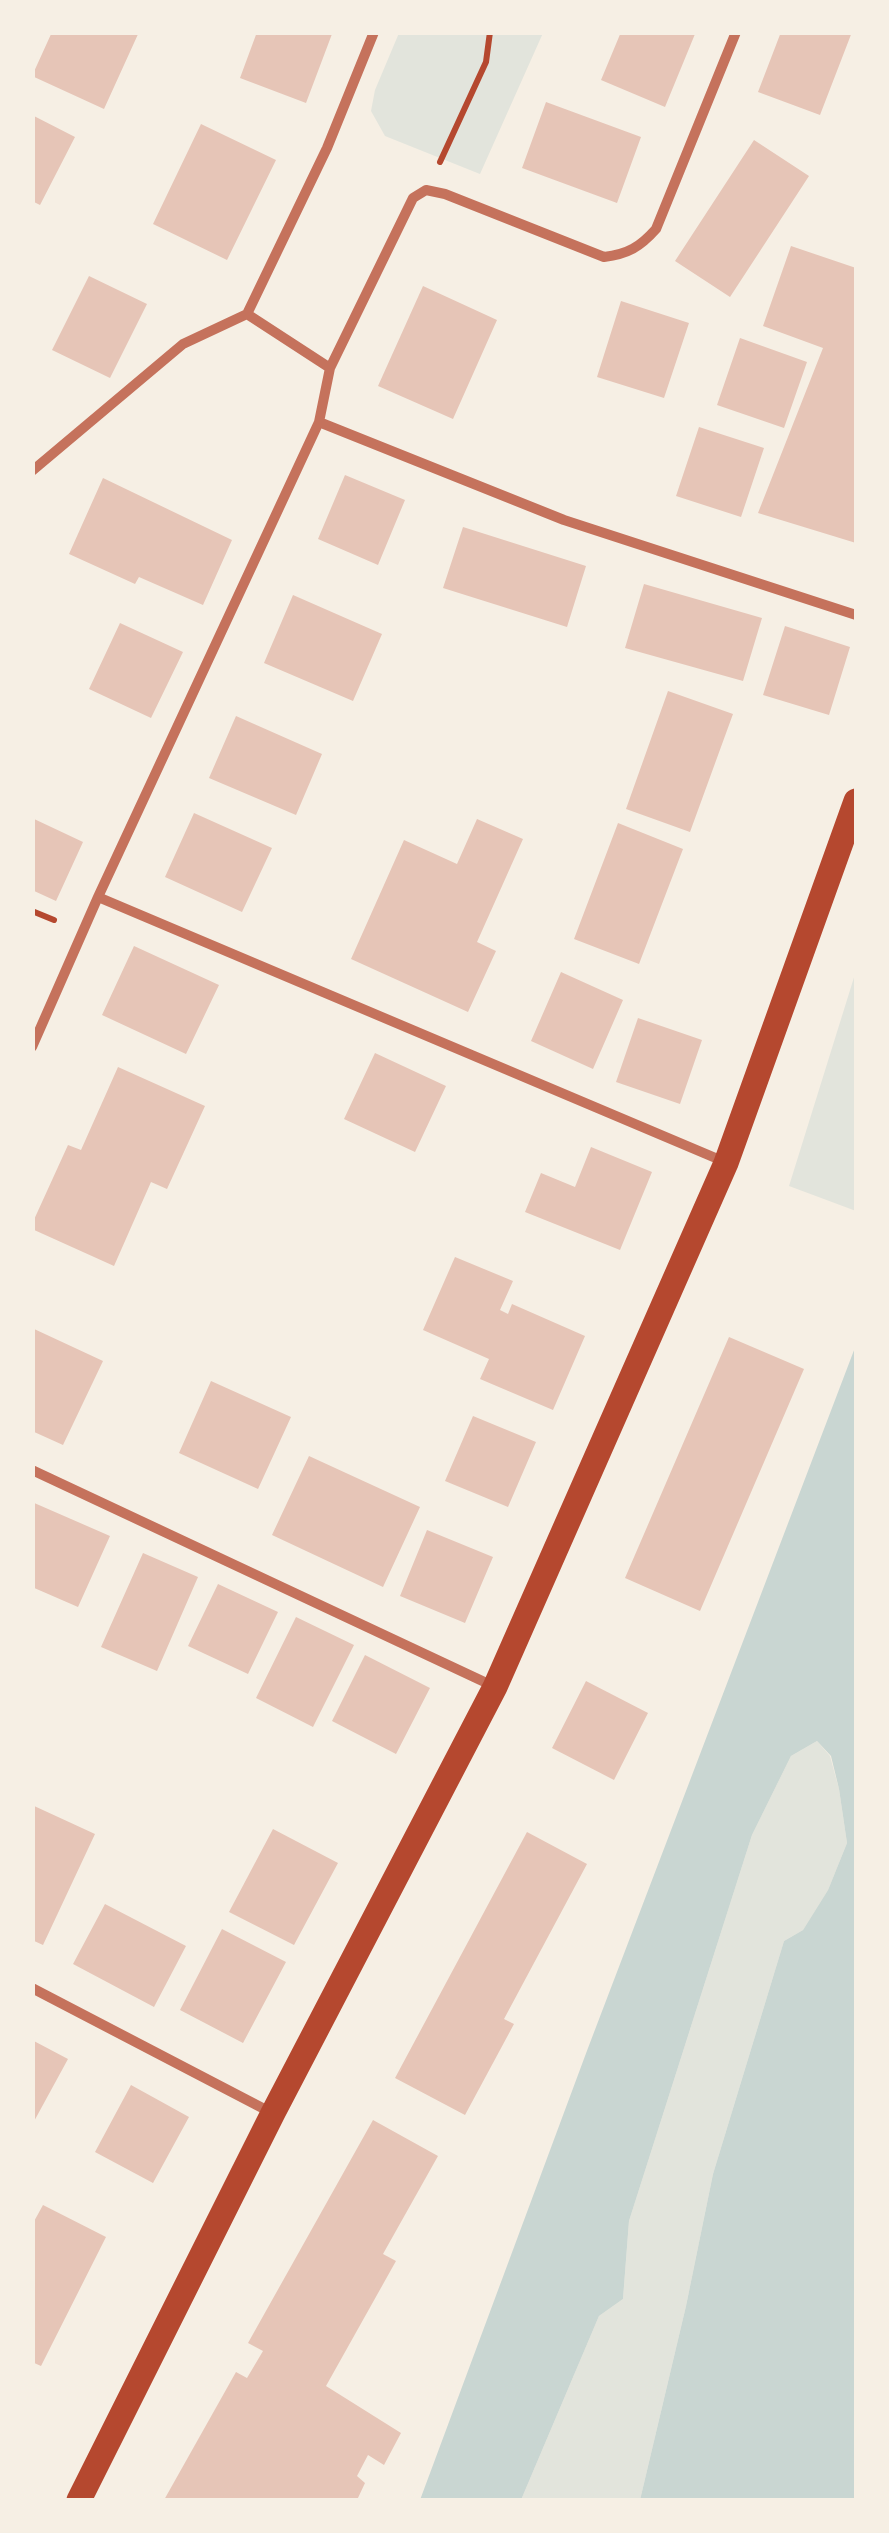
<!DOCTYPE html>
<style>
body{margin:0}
#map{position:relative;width:889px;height:2533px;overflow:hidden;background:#f6efe4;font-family:Montserrat,sans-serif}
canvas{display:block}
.frame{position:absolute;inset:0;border:35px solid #f6efe4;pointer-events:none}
</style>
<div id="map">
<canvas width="889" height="2533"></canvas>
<div class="frame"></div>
</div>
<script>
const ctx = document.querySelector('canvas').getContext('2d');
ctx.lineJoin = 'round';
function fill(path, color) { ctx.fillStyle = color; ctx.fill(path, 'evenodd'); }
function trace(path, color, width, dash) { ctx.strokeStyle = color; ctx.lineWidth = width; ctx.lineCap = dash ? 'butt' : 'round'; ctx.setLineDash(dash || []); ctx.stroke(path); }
fill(new Path2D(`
 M 399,33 L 543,33 L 480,174 L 385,136 L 371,111 L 375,90 Z
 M 856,971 L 856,1211 L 789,1186 Z
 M 817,1741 L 830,1756 L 839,1789 L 847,1843 L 828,1890 L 803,1930 L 784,1941 L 713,2174 L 686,2306 L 640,2500 L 521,2500 L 599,2316 L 623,2299 L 629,2221 L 752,1835 L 791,1756 Z`), '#e2e4dc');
fill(new Path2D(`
 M 856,1345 L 856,2500 L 640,2500 L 686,2306 L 713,2174 L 784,1941 L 803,1930 L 828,1890 L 847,1843 L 839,1789 L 831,1756 L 817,1741 L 791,1756 L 752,1835 L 629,2221 L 623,2299 L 599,2316 L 521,2500 L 420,2500 L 588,2048 Z`), '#c9d6d2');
fill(new Path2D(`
 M 52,32 L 139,32 L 104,109 L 32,76 Z
 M 257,32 L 332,34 L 306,103 L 240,78 Z
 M 621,32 L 695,34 L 665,107 L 601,80 Z
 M 781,32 L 852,32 L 820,115 L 758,92 Z
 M 546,102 L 641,137 L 617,203 L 522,168 Z
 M 32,115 L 75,137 L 40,205 L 32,201 Z
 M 201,124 L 276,160 L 227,260 L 153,224 Z
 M 754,140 L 809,176 L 730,297 L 675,261 Z
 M 791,246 L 856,268 L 856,543 L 758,513 L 823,348 L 763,326 Z
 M 89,276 L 147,304 L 110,378 L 52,350 Z
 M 423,286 L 497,320 L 453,419 L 378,386 Z
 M 621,301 L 689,323 L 664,398 L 597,377 Z
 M 740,338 L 807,362 L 784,428 L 717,405 Z
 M 699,427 L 764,448 L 741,517 L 676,496 Z
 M 345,475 L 405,500 L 378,565 L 318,539 Z
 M 103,478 L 232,540 L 203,605 L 139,577 L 135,584 L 69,554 Z
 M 463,527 L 586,566 L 567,627 L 443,588 Z
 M 644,584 L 762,618 L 743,681 L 625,648 Z
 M 293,595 L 382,634 L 353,701 L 264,663 Z
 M 120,623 L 183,652 L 151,718 L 89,689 Z
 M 785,626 L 850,647 L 829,715 L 763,695 Z
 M 668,691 L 733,714 L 690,832 L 626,809 Z
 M 236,716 L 322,754 L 296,815 L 209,778 Z
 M 194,813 L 272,848 L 242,912 L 165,877 Z
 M 32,818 L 83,842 L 56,901 L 32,890 Z
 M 477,819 L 523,839 L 477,942 L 496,951 L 468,1012 L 351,959 L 404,840 L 457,864 Z
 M 618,823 L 683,849 L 639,964 L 574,939 Z
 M 134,946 L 219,985 L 186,1054 L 102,1015 Z
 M 561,972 L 623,1000 L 593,1069 L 531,1041 Z
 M 638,1018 L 702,1040 L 680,1104 L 616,1082 Z
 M 375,1053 L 446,1086 L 415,1152 L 344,1119 Z
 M 118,1067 L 205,1106 L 167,1189 L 151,1182 L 114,1266 L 32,1229 L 32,1224 L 68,1145 L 81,1150 Z
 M 591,1147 L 652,1172 L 620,1250 L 525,1212 L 541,1173 L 575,1187 Z
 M 455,1257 L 513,1281 L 500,1310 L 508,1314 L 512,1304 L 585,1336 L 553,1410 L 480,1379 L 489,1359 L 423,1330 Z
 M 32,1328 L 103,1361 L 63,1445 L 32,1431 Z
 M 729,1337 L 804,1369 L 700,1611 L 625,1578 Z
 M 211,1381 L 291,1417 L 258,1489 L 179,1453 Z
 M 473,1416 L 536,1442 L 508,1507 L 445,1481 Z
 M 309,1456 L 420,1507 L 383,1587 L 272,1535 Z
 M 32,1502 L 110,1536 L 78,1607 L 32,1587 Z
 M 427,1530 L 493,1557 L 465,1623 L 400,1596 Z
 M 143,1553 L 198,1577 L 157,1671 L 101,1647 Z
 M 218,1584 L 278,1612 L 248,1674 L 188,1646 Z
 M 296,1617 L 354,1645 L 313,1727 L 256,1698 Z
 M 365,1655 L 430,1688 L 396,1754 L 332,1721 Z
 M 586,1681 L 648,1713 L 614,1780 L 552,1748 Z
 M 32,1805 L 95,1834 L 43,1945 L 32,1940 Z
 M 273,1829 L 338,1863 L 294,1945 L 229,1912 Z
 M 527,1832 L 587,1864 L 504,2019 L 514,2024 L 465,2115 L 395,2078 Z
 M 105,1904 L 186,1946 L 154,2007 L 73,1964 Z
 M 222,1929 L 286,1962 L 243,2043 L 180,2010 Z
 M 32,2040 L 68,2059 L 32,2125 Z
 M 131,2085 L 189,2117 L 153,2183 L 95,2152 Z
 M 373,2120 L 438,2156 L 383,2254 L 396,2261 L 326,2386 L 401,2433 L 384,2465 L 368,2455 L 357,2476 L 365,2483 L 357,2500 L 164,2500 L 236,2372 L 247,2378 L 263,2351 L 248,2343 Z
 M 43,2205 L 106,2237 L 41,2366 L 32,2362 L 32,2225 Z`), '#e6c5b7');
trace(new Path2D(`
 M 440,162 L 486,62 L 490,32
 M 32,911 L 54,920`), '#b5482f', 6);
trace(new Path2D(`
 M 247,314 L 327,148 L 374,32
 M 319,422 L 564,520 L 856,615
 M 32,471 L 183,344 L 247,314 L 330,368
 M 98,897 L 725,1162
 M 32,1047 L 98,897 L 319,422 L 330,368 L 413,198 L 426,190 L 445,194 L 604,257 C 628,254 640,247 656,229 L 736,32
 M 32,1470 L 493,1686
 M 32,1988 L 272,2113`), '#c5725c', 10);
trace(new Path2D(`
 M 79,2500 L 273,2113 L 495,1687 L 726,1163 L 856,801`), '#b5482f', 25);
</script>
